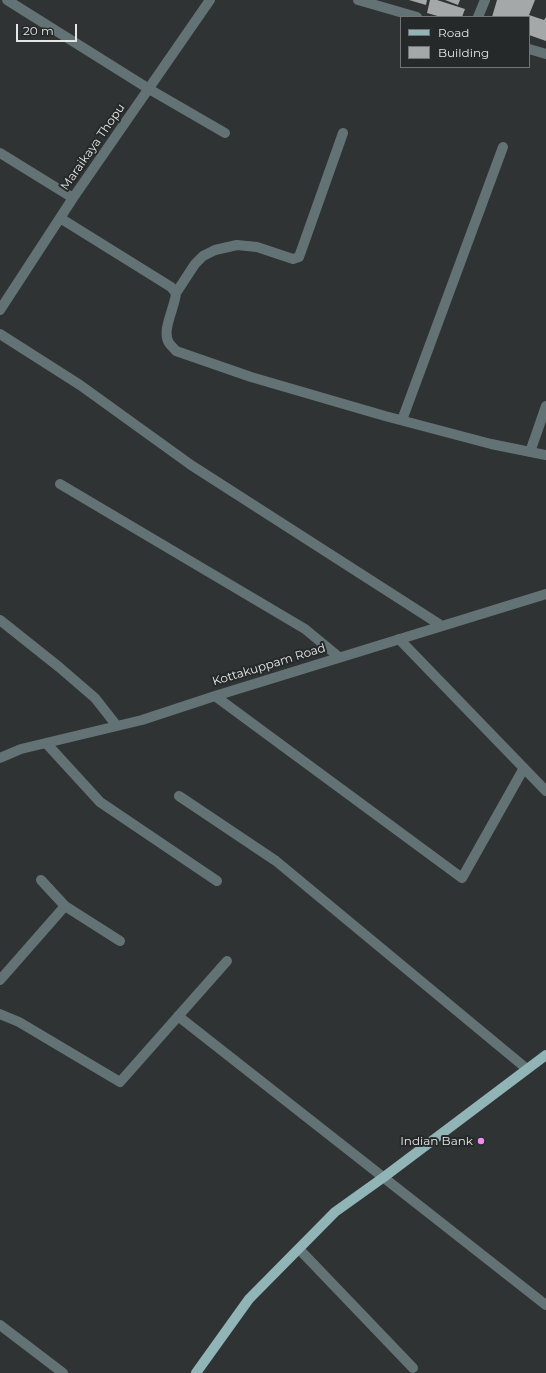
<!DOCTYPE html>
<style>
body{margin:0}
#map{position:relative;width:546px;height:1373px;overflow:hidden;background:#303333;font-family:Montserrat,sans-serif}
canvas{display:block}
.legend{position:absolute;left:400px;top:16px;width:130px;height:52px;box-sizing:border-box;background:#262929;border:1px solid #727575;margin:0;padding:5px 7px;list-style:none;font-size:12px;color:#e4e6e6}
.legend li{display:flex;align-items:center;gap:8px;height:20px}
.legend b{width:20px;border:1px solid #727575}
.scale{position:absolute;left:16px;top:24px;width:61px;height:18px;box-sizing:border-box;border:2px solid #e4e6e6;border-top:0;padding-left:5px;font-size:12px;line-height:14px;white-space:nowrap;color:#e4e6e6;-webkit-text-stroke:3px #262929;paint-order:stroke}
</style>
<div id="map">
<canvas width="546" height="1373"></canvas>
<ul class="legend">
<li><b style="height:5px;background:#91b4b7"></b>Road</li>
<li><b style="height:11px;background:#a5a8a9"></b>Building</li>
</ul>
<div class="scale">20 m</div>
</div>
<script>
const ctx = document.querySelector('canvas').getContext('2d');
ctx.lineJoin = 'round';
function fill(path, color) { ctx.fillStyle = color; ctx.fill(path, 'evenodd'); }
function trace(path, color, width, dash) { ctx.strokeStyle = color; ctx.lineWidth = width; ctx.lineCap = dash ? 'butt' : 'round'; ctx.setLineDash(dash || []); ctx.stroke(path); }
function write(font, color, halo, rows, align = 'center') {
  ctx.font = font + ' Montserrat,sans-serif'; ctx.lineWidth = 4; ctx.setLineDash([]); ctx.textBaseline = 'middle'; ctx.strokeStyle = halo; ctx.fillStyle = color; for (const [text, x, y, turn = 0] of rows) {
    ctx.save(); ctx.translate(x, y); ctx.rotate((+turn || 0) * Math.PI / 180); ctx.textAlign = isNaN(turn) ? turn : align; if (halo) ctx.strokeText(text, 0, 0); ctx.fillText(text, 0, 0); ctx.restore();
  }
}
fill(new Path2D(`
 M 409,0 L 427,0 L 426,5 Z
 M 430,0 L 437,0 L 465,9 L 462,17 L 441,17 L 427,13 Z
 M 445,0 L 460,0 L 458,5 Z
 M 497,0 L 535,0 L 529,15 L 544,20 L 546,17 L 546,41 L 529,35 L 529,17 L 492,17 Z`), '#a5a8a9');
trace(new Path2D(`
 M 7,0 L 149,89 L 225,133
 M 358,0 L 417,17
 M 478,17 L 485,0
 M 529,49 L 546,54
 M 0,153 L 73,198
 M 60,218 L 171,287 L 176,293 C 175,308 161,330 169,343 C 171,346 174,348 176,351 L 251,377 L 385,416 L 491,444 L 546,455
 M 176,293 L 195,264 L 203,256 L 215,250 L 237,245 L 257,247 L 293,259 L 299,257 L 343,133
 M 0,310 L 73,198 L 210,0
 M 0,334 L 80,385 L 191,465 L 442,626
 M 402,420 L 503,147
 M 530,452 L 546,406
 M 60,484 L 305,629 L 339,657
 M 0,620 L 59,667 L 95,698 L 117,726
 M 399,639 L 546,791
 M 215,696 L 462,878 L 524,768
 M 46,743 L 100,802 L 217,881
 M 0,758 L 21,749 L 142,720 L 215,696 L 546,594
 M 179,796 L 276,861 L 527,1069
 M 41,880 L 65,906 L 120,941
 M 0,980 L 65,906
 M 0,1014 L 19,1022 L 120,1082 L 227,961
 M 178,1016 L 546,1305
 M 299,1249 L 413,1368
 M 0,1325 L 63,1373`), '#637375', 10);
trace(new Path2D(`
 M 196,1373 L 249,1299 L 335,1212 L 384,1177 L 546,1055`), '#91b4b7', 10);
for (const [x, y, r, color] of [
 [481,1141,4,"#f28af3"]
]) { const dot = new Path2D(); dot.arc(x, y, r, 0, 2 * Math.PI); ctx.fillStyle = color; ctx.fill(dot); trace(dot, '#262929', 1.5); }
write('12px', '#e4e6e6', '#262929', [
 ["Maraikaya Thopu",93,147,-55],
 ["Kottakuppam Road",269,665,-17]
]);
write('12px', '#e4e6e6', '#262929', [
 ["Indian Bank",473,1141]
], 'right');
</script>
